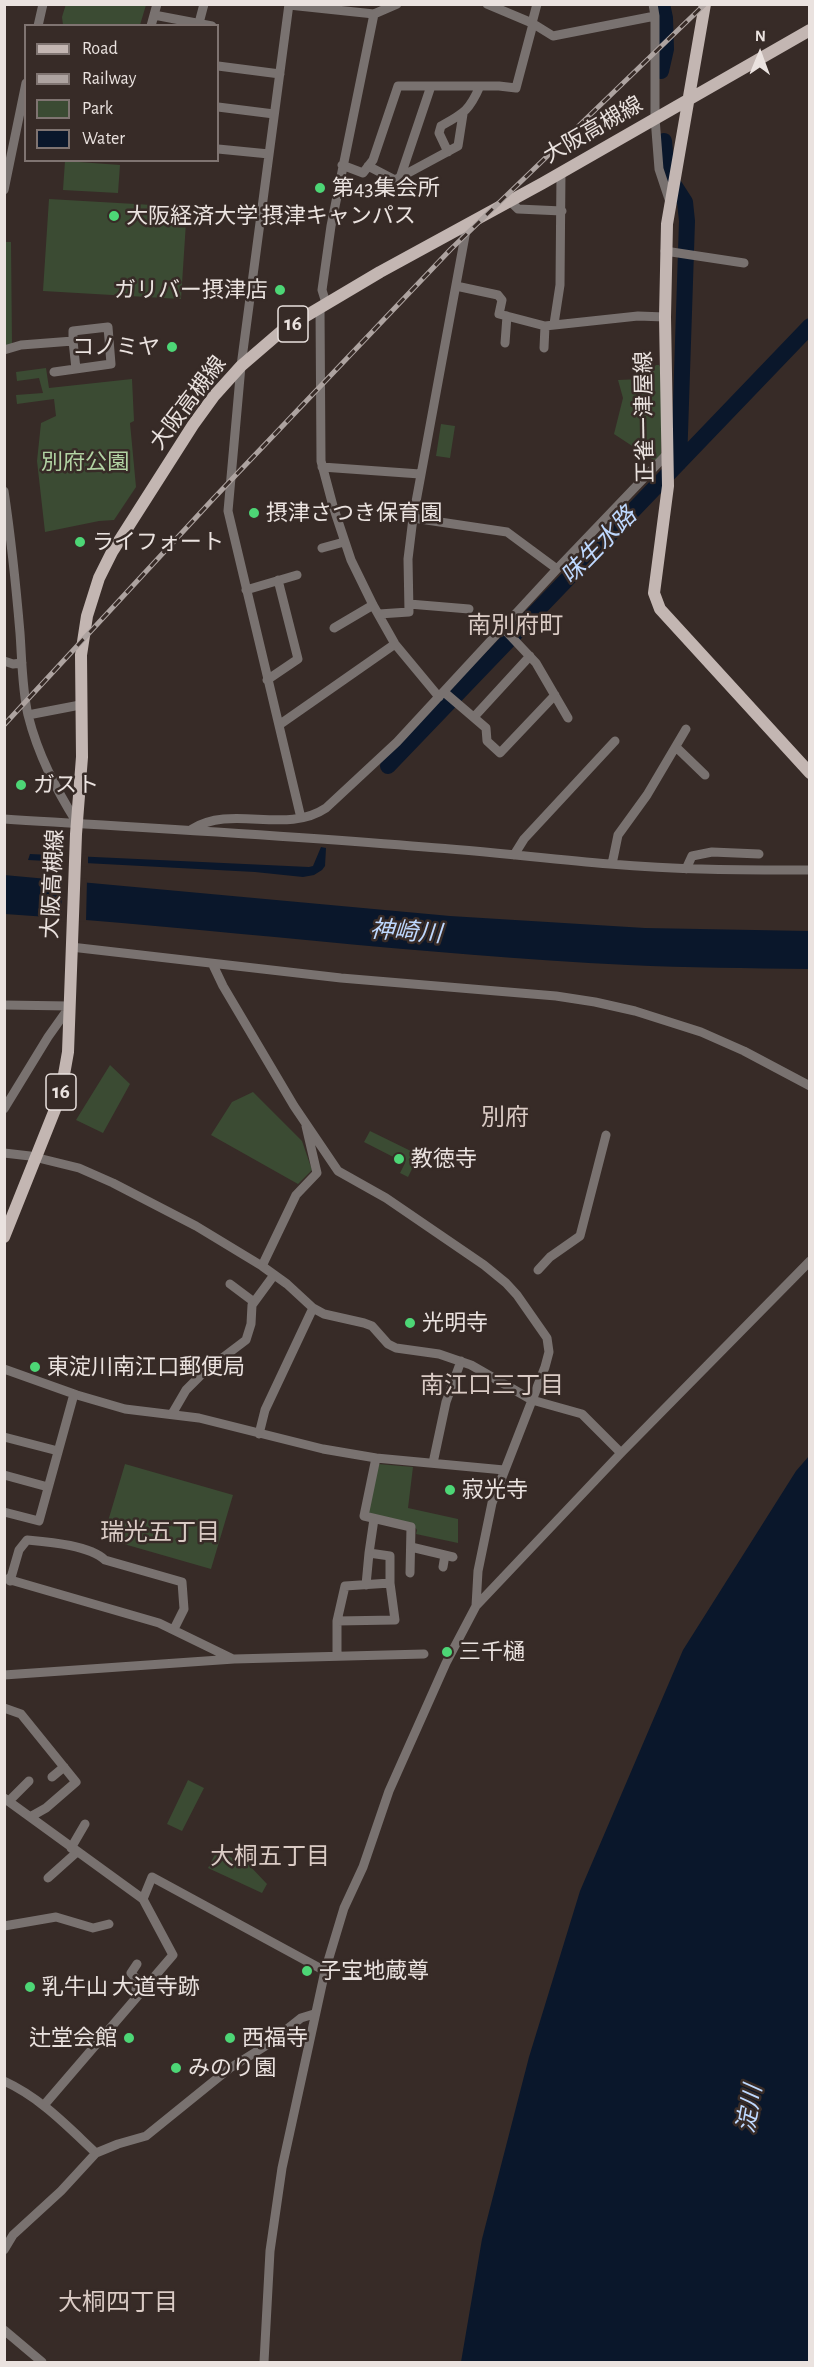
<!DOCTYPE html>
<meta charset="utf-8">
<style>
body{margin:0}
#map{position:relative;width:814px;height:2367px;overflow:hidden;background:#372b27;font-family:"Alegreya Sans",sans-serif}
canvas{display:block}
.frame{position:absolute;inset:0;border:6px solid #eae2df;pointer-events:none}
.legend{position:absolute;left:24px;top:24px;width:195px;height:138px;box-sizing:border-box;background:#372b27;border:2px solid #7f7471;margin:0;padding:8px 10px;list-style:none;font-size:18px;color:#eae2df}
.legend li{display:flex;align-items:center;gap:12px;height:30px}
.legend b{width:30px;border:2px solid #7f7471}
.north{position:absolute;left:730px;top:24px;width:60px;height:60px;-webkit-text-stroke:4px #372b27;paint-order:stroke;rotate:1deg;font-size:16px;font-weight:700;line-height:24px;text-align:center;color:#eae2df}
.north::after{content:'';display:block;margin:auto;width:21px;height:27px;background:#eae2df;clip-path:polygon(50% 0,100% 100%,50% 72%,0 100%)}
</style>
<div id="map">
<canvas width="814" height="2367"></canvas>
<div class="frame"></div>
<ul class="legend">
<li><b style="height:8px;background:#c3b6b2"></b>Road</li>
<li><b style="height:8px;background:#ada3a0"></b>Railway</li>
<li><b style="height:16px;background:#3b4b33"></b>Park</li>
<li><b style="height:16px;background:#0a172b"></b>Water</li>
</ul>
<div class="north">N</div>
</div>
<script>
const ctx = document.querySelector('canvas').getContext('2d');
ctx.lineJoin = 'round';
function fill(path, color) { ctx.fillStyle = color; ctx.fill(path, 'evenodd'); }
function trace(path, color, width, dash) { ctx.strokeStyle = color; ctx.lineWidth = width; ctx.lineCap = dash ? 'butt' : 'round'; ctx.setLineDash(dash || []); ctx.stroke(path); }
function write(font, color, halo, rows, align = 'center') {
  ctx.font = font + ' "Alegreya Sans","Noto Sans JP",sans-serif'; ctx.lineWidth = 5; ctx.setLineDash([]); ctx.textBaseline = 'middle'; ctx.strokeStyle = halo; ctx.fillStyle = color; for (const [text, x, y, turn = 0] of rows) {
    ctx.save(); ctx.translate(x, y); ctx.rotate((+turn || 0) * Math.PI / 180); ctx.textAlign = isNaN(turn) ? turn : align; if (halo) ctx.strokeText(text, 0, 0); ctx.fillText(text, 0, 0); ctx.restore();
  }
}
fill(new Path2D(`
 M 66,4 L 146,4 L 146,5 L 140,25 L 63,25 L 62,17 Z
 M 65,161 L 120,165 L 118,193 L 63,190 Z
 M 49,199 L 187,207 L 181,299 L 43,291 Z
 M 4,242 L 11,242 L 12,345 L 4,346 Z
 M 656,365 L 659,365 L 661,369 L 661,454 L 655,461 L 614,434 L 623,398 L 618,380 L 642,379 Z
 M 46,368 L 49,388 L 132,379 L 134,421 L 130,423 L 136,487 L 114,520 L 99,521 L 45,532 L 37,461 L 41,423 L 56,416 L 54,399 L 17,404 L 16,395 L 43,393 L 39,378 L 17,381 L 16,372 Z
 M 441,424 L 455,426 L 450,458 L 436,456 Z
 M 110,1065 L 130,1084 L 103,1133 L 76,1120 Z
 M 253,1092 L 302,1141 L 312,1170 L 298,1184 L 211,1135 L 232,1102 Z
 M 370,1131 L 419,1155 L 408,1177 L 400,1173 L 405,1163 L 364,1142 Z
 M 125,1464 L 233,1495 L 211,1569 L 103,1538 Z
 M 378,1464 L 413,1467 L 408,1508 L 458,1519 L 458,1543 L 416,1534 L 417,1530 L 414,1526 L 368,1513 Z
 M 188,1780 L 204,1788 L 182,1831 L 167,1824 Z
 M 221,1853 L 249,1865 L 267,1884 L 262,1893 L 208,1868 L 215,1854 Z`), '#3b4b33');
fill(new Path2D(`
 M 321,847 L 326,848 L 325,866 L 322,870 L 314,875 L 303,877 L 255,872 L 28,860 L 30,854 L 309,867 L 313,866 Z
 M 4,875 L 450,916 L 645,928 L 809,931 L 809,969 C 749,968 688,968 628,965 C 420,955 213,928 5,914 Z
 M 809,1456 L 809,2362 L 461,2362 L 482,2239 L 529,2057 L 580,1891 L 683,1650 L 796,1471 Z`), '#0a172b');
fill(new Path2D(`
 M 63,853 L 88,855 L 88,867 L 63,865 Z
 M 62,878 L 87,879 L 86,922 L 61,921 Z`), '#372b27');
trace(new Path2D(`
 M 661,71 L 666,49 L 665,18 L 662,4
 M 664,141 L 667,174 L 685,202 L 687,221 L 679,463
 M 388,766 L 810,326`), '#0a172b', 16);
trace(new Path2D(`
 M 289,4 L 241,366 L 228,511 L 301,818
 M 487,4 L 532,23 L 553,36 L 655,16
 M 653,4 L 655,16 L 655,118 L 659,169 L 670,202
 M 289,5 L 374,14 L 397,4
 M 154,15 L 212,26
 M 199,23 L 204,4
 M 532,23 L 537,4
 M 38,26 L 43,4
 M 151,26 L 157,4
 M 218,66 L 280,74
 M 218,107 L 274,114
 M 218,149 L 269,154
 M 448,152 L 439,133 L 441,126 C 464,113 469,111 480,86
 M 342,165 L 363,173 L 373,160 L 398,86 L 499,86 L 516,88 L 533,24
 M 368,166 L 395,180 L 458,146 L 463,114
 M 400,178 L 431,86
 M 4,190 L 26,83
 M 510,201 L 518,209 L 562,211
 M 467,225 L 413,518 L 507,532 L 557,569
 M 665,251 L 744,263
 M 456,286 L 498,295 L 502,300 L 499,314 L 545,326 L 638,316 L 665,317
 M 326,303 L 322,290 L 331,226 L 374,14
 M 320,307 L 321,461 L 333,506 L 351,560 L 373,605 L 395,644 L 439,697
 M 554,324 L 560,285 L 561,172
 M 73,341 L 76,369
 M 505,343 L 507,316
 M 544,348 L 545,326
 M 4,350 L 21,345 L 73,341 L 73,331 L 108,327 L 111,364 L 54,372
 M 322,467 L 420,474
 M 4,491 C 11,538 16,586 20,633 C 22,661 22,688 28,715 C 38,755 56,789 77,823
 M 322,548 L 344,542
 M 246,590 L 297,575
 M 409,604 L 469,609
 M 379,614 L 409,612 L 408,559 L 413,518
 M 334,628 L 373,605
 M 504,629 L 536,663 L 568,718
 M 4,661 L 13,664 L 22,663
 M 267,680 L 298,659 L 278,580
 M 444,692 L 486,728 L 487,741 L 500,753 L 555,695
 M 28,715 L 80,705
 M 474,717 L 530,656
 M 279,725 L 395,644
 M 676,747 L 705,775
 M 4,819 C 145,828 285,835 425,847 C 487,851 548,859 610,864 C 677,870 743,870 810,870
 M 192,829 C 232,804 286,835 326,808 L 397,742 L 557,569 L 666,455
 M 514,855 L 524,839 L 615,741
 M 612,864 L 618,835 L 647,795 L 686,729
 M 686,869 L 692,856 L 712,852 L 759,854
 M 71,947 L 341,978 L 556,996 L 595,1002 L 635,1011 L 701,1032 L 744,1051 L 810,1086
 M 213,965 L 223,986 L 294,1106 L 338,1171 L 386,1198 L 484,1265 L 506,1283 L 517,1295 L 547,1338 L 549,1352 L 545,1367 L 492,1503 L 478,1571 L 476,1606
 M 4,1005 L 70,1006
 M 4,1109 L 48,1037 L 70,1006
 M 4,1153 L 30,1156 L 79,1168 L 113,1183 L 196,1226 L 262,1266 L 287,1284 L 313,1308 L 324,1314 L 364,1323 L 372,1326 L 388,1344 L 396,1348 L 439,1354 L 471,1365 L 532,1400 L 582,1414 L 621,1453
 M 262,1266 L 296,1195 L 317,1173 L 306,1126
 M 538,1270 L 550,1257 L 580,1236 L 606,1135
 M 230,1284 L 254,1302
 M 4,1369 L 77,1395 L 125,1409 L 199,1418 L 323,1449 L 376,1458 L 504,1470
 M 172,1414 L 186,1390 L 205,1371 L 246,1340 L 251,1324 L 252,1305 L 274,1275
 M 259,1434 L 265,1410 L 313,1308
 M 4,1437 L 58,1451
 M 376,1458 L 364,1516 L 411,1527 L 410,1573
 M 433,1463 L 446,1402 L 461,1361
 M 4,1475 L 48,1487
 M 4,1512 L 39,1521 L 74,1394
 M 411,1547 L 453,1557
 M 369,1553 L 374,1519
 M 443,1567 L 445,1555
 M 7,1579 L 159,1623 L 233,1659
 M 10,1581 L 19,1550 L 27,1540 C 49,1542 89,1545 105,1560 L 182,1582 L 184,1609 L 174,1629
 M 337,1621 L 395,1620 L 390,1583 L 390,1556 L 369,1553 L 366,1585
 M 337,1656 L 337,1621 L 345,1586 L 390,1583
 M 4,1675 L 234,1659 L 424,1654
 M 4,1708 L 21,1714 L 76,1782 L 46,1808 L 30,1817
 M 52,1777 L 64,1767
 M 4,1798 L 143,1899 L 173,1955 L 45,2104
 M 9,1801 L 29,1781
 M 71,1848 L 85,1824
 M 48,1878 L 77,1852
 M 143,1899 L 152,1877 L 325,1971
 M 4,1926 L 56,1917 L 93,1928 L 109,1924
 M 135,1999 L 137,1980 L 131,1973 L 137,1964
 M 4,2081 C 41,2098 67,2126 96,2153
 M 4,2250 L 13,2235 L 61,2191 L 96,2153 L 118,2144 L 146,2136 L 230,2068 L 267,2045 L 301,2018 L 314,2014
 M 4,2330 L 42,2362
 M 264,2362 L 270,2251 L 282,2168 L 325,1971 L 344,1908 L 363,1867 L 389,1791 L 446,1663 L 476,1606 L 621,1453 L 810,1261`), '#797270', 9);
trace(new Path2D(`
 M 705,4 L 667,224 L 665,317 L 668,486 L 654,593 L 660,609 L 810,773
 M 4,1237 L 60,1097 L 68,1052 L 76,834 L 82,757 L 81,655 L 87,616 L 99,578 L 112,552 L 193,425 L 214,396 L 241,366 L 284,329 L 380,272 L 543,183 L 810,30`), '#c3b6b2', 12);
const rail = new Path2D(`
 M 4,725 L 214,498 L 451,249 L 705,4`);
trace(rail, '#ada3a0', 5);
trace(rail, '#372b27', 3, [9]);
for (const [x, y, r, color] of [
 [320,188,6,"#4dd676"],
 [114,216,6,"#4dd676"],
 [280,290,6,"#4dd676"],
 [172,347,6,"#4dd676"],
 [254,513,6,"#4dd676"],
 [80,542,6,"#4dd676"],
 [21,785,6,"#4dd676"],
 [399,1159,6,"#4dd676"],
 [410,1323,6,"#4dd676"],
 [35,1367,6,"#4dd676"],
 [450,1490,6,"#4dd676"],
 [447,1652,6,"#4dd676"],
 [307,1971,6,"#4dd676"],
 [30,1987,6,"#4dd676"],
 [129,2038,6,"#4dd676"],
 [230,2038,6,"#4dd676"],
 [176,2068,6,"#4dd676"]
]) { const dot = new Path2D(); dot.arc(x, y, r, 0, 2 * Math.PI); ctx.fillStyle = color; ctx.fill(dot); trace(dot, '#372b27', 2); }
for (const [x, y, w] of [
 [293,324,30],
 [61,1092,30]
]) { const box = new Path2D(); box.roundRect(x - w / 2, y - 18, w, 36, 4.5); ctx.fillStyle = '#372b27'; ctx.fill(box); trace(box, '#eae2df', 1.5); }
write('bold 21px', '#eae2df', null, [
 ["16",293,324],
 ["16",61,1092]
]);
write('22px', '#eae2df', '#372b27', [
 ["大阪高槻線",593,130,-30],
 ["大阪高槻線",188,403,-53],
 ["正雀一津屋線",645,417,-91],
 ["大阪高槻線",53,884,-87]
]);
write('22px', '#eae2df', '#372b27', [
 ["第43集会所",332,188],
 ["大阪経済大学 摂津キャンパス",126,216],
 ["ガリバー摂津店",268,290,"right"],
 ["コノミヤ",160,347,"right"],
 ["摂津さつき保育園",266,513],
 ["ライフォート",92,542],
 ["ガスト",33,785],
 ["教徳寺",411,1159],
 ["光明寺",422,1323],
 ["東淀川南江口郵便局",47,1367],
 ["寂光寺",462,1490],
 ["三千樋",459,1652],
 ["子宝地蔵尊",319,1971],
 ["乳牛山 大道寺跡",42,1987],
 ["辻堂会館",117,2038,"right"],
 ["西福寺",242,2038],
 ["みのり園",188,2068]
], 'left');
write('22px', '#b2d3a3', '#372b27', [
 ["別府公園",85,462]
]);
write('italic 24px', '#bed8fe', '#372b27', [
 ["味生水路",599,546,-46],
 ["神崎川",406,932,4],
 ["淀川",750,2109,-80]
]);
write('24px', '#dacbc5', '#372b27', [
 ["南別府町",515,626],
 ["別府",505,1118],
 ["南江口三丁目",492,1386],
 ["瑞光五丁目",160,1533],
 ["大桐五丁目",270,1857],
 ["大桐四丁目",118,2303]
]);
</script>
